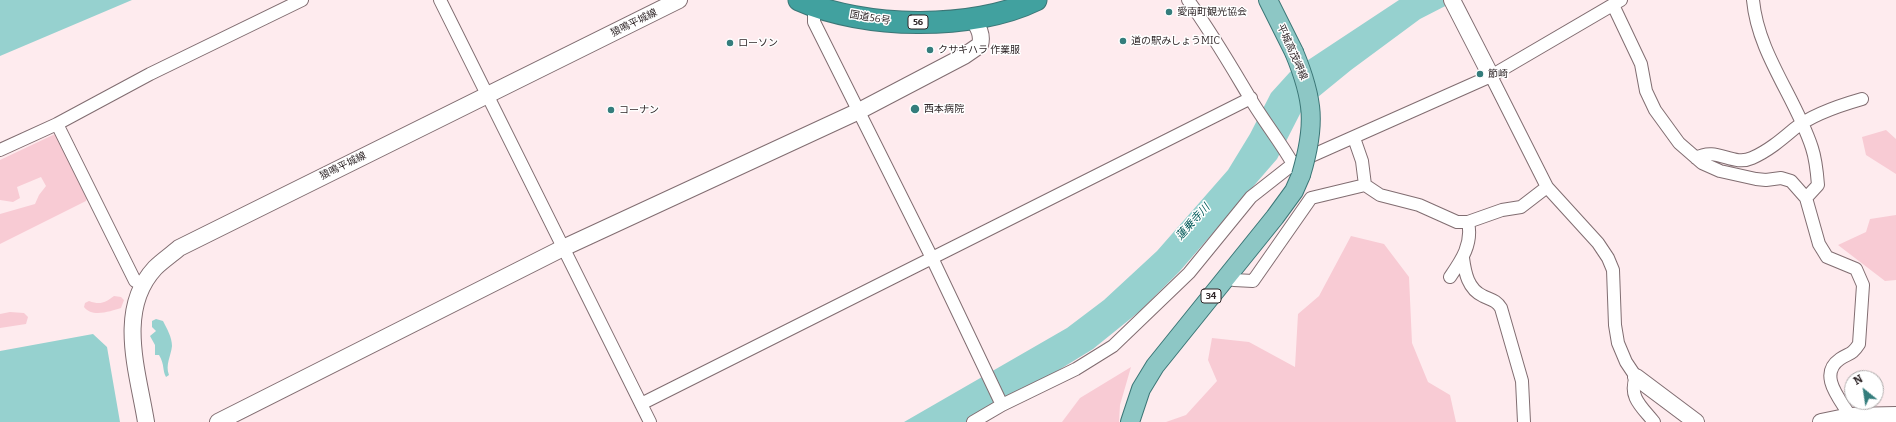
<!DOCTYPE html>
<meta charset="utf-8">
<style>
body{margin:0}
#map{position:relative;width:1896px;height:422px;overflow:hidden;background:#feebee;font-family:Bitter,serif}
canvas{display:block}
.north{position:absolute;left:1844px;top:370px;width:40px;height:40px;box-sizing:border-box;background:#fff;border:1px solid #aca9a9;border-radius:50%;rotate:330deg;font-size:11px;font-weight:700;line-height:16px;text-align:center;color:#302729}
.north::after{content:'';display:block;margin:auto;width:14px;height:18px;background:#347d7c;clip-path:polygon(50% 0,100% 100%,50% 72%,0 100%)}
</style>
<div id="map">
<canvas width="1896" height="422"></canvas>
<div class="north">N</div>
</div>
<script>
const ctx = document.querySelector('canvas').getContext('2d');
ctx.lineJoin = 'round';
function fill(path, color) { ctx.fillStyle = color; ctx.fill(path, 'evenodd'); }
function trace(path, color, width, dash) { ctx.strokeStyle = color; ctx.lineWidth = width; ctx.lineCap = dash ? 'butt' : 'round'; ctx.setLineDash(dash || []); ctx.stroke(path); }
function write(font, color, halo, rows, align = 'center') {
  ctx.font = font + ' Bitter,"Noto Sans JP",serif'; ctx.lineWidth = 3; ctx.setLineDash([]); ctx.textBaseline = 'middle'; ctx.strokeStyle = halo; ctx.fillStyle = color; for (const [text, x, y, turn = 0] of rows) {
    ctx.save(); ctx.translate(x, y); ctx.rotate((+turn || 0) * Math.PI / 180); ctx.textAlign = isNaN(turn) ? turn : align; if (halo) ctx.strokeText(text, 0, 0); ctx.fillText(text, 0, 0); ctx.restore();
  }
}
fill(new Path2D(`
 M 1886,130 L 1896,139 L 1896,174 L 1866,155 L 1862,137 Z
 M 55,134 L 58,135 L 88,195 L 86,201 L 0,244 L 0,214 L 35,204 L 39,195 L 46,186 L 41,177 L 17,187 L 20,198 L 13,202 L 0,200 L 0,160 Z
 M 1896,215 L 1896,280 L 1885,281 L 1838,245 L 1866,232 L 1870,219 Z
 M 1351,236 L 1384,244 L 1409,277 L 1412,343 L 1428,382 L 1450,395 L 1456,422 L 1166,422 L 1186,415 L 1217,381 L 1208,360 L 1212,338 L 1249,342 L 1295,367 L 1298,314 L 1319,296 Z
 M 114,296 L 121,297 L 124,300 L 121,308 C 111,311 92,318 84,307 L 85,303 L 89,301 C 100,305 105,303 114,296 Z
 M 10,312 L 24,313 L 28,317 L 26,324 L 0,328 L 0,314 Z
 M 1131,367 L 1120,405 L 1119,422 L 1062,422 L 1080,398 Z`), '#f8cbd4');
fill(new Path2D(`
 M 0,0 L 132,0 L 0,56 Z
 M 1399,0 L 1457,0 L 1420,19 L 1351,70 L 1302,110 L 1277,159 L 1179,272 L 1140,311 L 1093,349 L 1049,376 L 1025,387 L 966,422 L 904,422 L 1067,328 L 1104,300 L 1157,251 L 1228,170 L 1250,134 L 1271,93 L 1290,72 Z
 M 156,319 L 163,321 C 167,329 172,337 172,346 C 171,356 165,365 169,375 L 166,377 C 162,370 165,365 159,355 L 155,355 L 155,345 L 150,336 L 156,331 L 152,327 L 152,321 Z
 M 93,334 L 107,347 L 120,422 L 0,422 L 0,351 Z`), '#96d1cf');
const street = new Path2D(`
 M 440,0 L 650,422
 M 1188,0 C 1212,33 1232,68 1253,103 C 1266,124 1281,143 1293,164
 M 1753,0 C 1758,54 1796,98 1812,148 C 1816,160 1817,172 1818,185 L 1806,198
 M 1613,5 L 1641,64 L 1646,91 L 1655,110 L 1679,143 L 1702,163 L 1720,171 L 1756,179 L 1766,180 L 1781,178 L 1791,181 L 1806,198 L 1819,244 L 1827,257 L 1856,269 L 1863,285 L 1859,344 C 1852,355 1849,353 1840,359 C 1817,375 1841,400 1850,416 L 1845,422
 M 814,6 L 814,22 L 932,258 L 1002,405
 M 1491,76 L 1547,187 L 1598,243 L 1608,258 L 1613,270 L 1615,325 L 1618,343 L 1626,362 L 1636,377 C 1628,397 1642,407 1654,422
 M 57,124 L 135,281 L 143,285
 M 1354,138 L 1362,161 L 1365,185 L 1380,195 L 1419,205 L 1457,222 L 1468,222 L 1502,210 L 1521,207 L 1547,187
 M 0,150 L 57,124 L 150,74 L 302,0
 M 1696,158 C 1717,146 1732,167 1752,158 C 1768,151 1781,140 1794,129 C 1811,115 1841,105 1862,99
 M 1463,258 C 1465,273 1468,289 1483,296 C 1491,300 1496,300 1501,308 L 1522,381 L 1524,422
 M 1450,277 C 1461,261 1473,244 1468,222
 M 1234,280 L 1253,281 L 1311,198 L 1365,185
 M 641,404 L 1251,98
 M 973,422 L 1002,405 L 1076,369 L 1113,346 L 1189,273 L 1251,197 L 1293,164 L 1491,76 L 1621,0`);
const secondary = new Path2D(`
 M 1452,0 L 1491,76
 M 1636,377 L 1696,422
 M 146,422 C 138,372 116,310 155,268 C 162,261 171,255 179,248 L 679,0
 M 218,422 L 563,248 L 859,111 L 964,56 L 980,45 C 983,34 978,27 972,18
 M 1821,422 L 1850,416 L 1896,415`);
const primary = new Path2D(`
 M 1268,0 L 1294,52
 M 1130,422 L 1141,389 L 1155,366 L 1275,217 L 1294,191 L 1301,175`);
const highway = new Path2D(`
 M 799,0 C 863,29 973,31 1036,0`);
trace(street, '#816d71', 14);
trace(secondary, '#816d71', 18);
trace(primary, '#3b7676', 20);
trace(highway, '#3b7676', 23);
trace(street, '#fff', 12);
trace(secondary, '#fff', 16);
trace(primary, '#8dc7c5', 18);
trace(highway, '#41a19f', 21);
const primaryBridge = new Path2D(`
 M 1294,52 C 1314,100 1316,125 1301,175`);
trace(primaryBridge, '#3b7676', 20, []);
trace(primaryBridge, '#8dc7c5', 18);
for (const [x, y, r, color] of [
 [1169,12,4,"#347d7c"],
 [1123,41,4,"#347d7c"],
 [730,43,4,"#347d7c"],
 [930,50,4,"#347d7c"],
 [1480,74,4,"#347d7c"],
 [915,109,5,"#347d7c"],
 [611,110,4,"#347d7c"]
]) { const dot = new Path2D(); dot.arc(x, y, r, 0, 2 * Math.PI); ctx.fillStyle = color; ctx.fill(dot); trace(dot, '#fff', 1.5); }
for (const [x, y, w] of [
 [918,22,20],
 [1211,296,20]
]) { const box = new Path2D(); box.roundRect(x - w / 2, y - 7, w, 14, 3); ctx.fillStyle = '#fff'; ctx.fill(box); trace(box, '#302729', 1); }
write('bold 9px', '#302729', null, [
 ["56",918,22],
 ["34",1211,296]
]);
write('10px', '#302729', '#fff', [
 ["愛南町観光協会",1177,12],
 ["道の駅みしょうMIC",1131,41],
 ["ローソン",738,43],
 ["クサキハラ 作業服",938,50],
 ["節崎",1488,74],
 ["西本病院",924,109],
 ["コーナン",619,110]
], 'left');
write('10px', '#302729', '#fff', [
 ["国道56号",870,18,10],
 ["猿鳴平城線",634,23,-26],
 ["平城高茂岬線",1292,52,66],
 ["猿鳴平城線",343,166,-26]
]);
write('italic 11px', '#065c5b', '#fff', [
 ["蓮乗寺川",1193,222,-48]
]);
</script>
